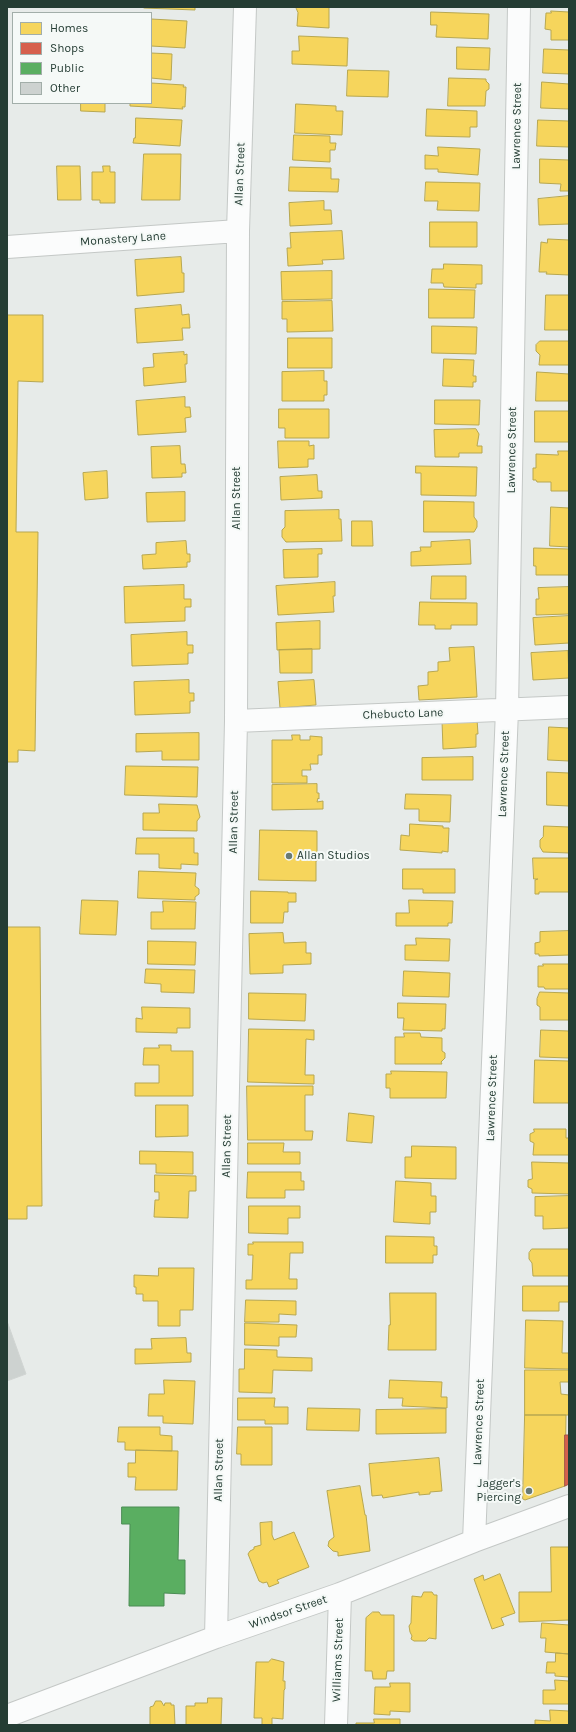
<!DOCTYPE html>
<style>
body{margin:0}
#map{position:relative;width:576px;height:1732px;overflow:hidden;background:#e7ebe9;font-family:Karla,sans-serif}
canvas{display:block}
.frame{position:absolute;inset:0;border:8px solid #253d34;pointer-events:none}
.legend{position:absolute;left:12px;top:12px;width:140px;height:92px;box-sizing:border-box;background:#f5f9f7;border:1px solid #a2aea9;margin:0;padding:5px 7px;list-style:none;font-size:12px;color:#253d34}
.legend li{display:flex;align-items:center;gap:8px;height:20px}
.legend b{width:20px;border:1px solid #a2aea9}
</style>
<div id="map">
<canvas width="576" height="1732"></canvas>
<div class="frame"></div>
<ul class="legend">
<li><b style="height:11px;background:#f6d55c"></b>Homes</li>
<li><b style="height:11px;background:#d6604d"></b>Shops</li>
<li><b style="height:11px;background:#5aae61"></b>Public</li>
<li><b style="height:11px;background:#cdd2d0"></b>Other</li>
</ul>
</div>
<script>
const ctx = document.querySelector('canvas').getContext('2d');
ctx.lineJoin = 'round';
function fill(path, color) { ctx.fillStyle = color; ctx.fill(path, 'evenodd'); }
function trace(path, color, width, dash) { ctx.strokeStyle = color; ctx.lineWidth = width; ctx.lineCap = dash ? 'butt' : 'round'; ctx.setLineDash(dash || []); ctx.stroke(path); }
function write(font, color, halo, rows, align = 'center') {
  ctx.font = font + ' Karla,sans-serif'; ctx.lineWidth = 4; ctx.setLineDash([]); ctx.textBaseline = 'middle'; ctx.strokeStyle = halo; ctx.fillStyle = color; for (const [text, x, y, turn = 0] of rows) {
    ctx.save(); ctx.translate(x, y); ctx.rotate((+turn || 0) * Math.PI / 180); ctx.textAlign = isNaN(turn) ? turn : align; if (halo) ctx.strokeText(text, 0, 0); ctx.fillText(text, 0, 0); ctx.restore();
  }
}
const homes = new Path2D(`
 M 144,7 L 195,7 L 195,10 L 144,8 Z
 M 296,7 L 329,7 L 329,28 L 297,26 L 298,13 Z
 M 551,11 L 569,12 L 569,40 L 551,40 L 551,30 L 545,29 L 546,13 L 551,13 Z
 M 431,12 L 489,14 L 488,39 L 436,37 L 437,25 L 431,25 Z
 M 151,19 L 187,21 L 185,48 L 151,46 Z
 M 299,36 L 348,38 L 347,66 L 292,64 L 292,51 L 299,51 Z
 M 457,47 L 490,48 L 489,70 L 457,69 Z
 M 544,49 L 569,50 L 569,74 L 543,73 Z
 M 151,53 L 172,54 L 171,80 L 151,78 Z
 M 348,70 L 389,71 L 388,97 L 347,96 Z
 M 449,78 L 486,79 L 486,81 L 489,84 L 489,89 L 486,91 L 485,106 L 448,106 Z
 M 542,82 L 569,84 L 569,109 L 541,108 Z
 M 151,83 L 184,85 L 183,87 L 186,87 L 185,107 L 182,107 L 183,109 L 130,106 L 130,103 L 151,103 Z
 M 81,103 L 105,103 L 105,112 L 81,111 Z
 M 296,104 L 336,106 L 336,111 L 343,111 L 342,135 L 295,133 Z
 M 427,109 L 477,111 L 477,127 L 470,127 L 470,137 L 426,136 Z
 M 136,118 L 182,120 L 180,146 L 133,143 L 134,138 L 135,138 Z
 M 538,120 L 569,121 L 569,147 L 537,146 Z
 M 294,135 L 330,136 L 330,143 L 336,143 L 335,150 L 330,150 L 330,162 L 293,160 Z
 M 438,147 L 480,149 L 478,175 L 438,172 L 438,169 L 425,169 L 425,155 L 438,156 Z
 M 144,154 L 181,154 L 180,200 L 142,200 Z
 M 540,159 L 569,160 L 569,191 L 560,191 L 561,184 L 540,183 Z
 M 57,166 L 80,166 L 81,200 L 58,200 Z
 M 103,166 L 110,166 L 110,172 L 115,172 L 115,203 L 100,203 L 100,200 L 92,200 L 92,172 L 103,172 Z
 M 290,167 L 331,168 L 331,179 L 339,179 L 338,192 L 289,191 Z
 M 426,182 L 480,183 L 479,211 L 437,210 L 438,201 L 425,201 Z
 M 569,196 L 569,224 L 539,225 L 538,199 Z
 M 324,201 L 324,210 L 331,210 L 332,224 L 290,226 L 289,203 Z
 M 430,222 L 477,222 L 477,247 L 430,247 Z
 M 342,231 L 344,259 L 322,260 L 323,264 L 288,266 L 287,248 L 291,248 L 290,233 Z
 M 548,239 L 569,240 L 569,275 L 546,274 L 547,272 L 539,272 L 541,242 L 547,243 Z
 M 181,257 L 182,273 L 184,273 L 184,292 L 137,296 L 135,260 Z
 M 444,264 L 482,265 L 482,284 L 476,284 L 476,288 L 444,287 L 443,283 L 431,283 L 432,269 L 443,269 Z
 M 332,271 L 332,299 L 282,300 L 281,272 Z
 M 429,289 L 475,290 L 474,318 L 429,318 Z
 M 546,295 L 569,295 L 569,330 L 545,330 Z
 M 332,301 L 333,331 L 287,332 L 287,319 L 282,319 L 282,302 Z
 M 181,305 L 182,315 L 189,314 L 190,328 L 182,328 L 183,340 L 137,343 L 135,309 Z
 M 7,315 L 43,315 L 43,382 L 18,381 L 16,532 L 38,532 L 35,751 L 18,750 L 18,762 L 7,762 Z
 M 432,326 L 477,327 L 476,354 L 432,353 Z
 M 288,338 L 332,338 L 332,368 L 288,368 Z
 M 540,341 L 569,341 L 569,365 L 539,365 L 540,355 L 536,351 L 536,345 Z
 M 184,352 L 184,355 L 187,354 L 187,364 L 185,364 L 186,382 L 144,386 L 143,368 L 154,367 L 153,354 Z
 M 444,359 L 474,360 L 473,376 L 476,376 L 476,382 L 473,382 L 473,387 L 443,386 Z
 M 324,371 L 324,381 L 327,381 L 327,395 L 324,395 L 324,401 L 282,401 L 282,372 Z
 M 537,372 L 569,374 L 569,401 L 536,401 Z
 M 185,397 L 185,407 L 190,407 L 191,417 L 185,418 L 186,432 L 138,435 L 136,401 Z
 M 435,400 L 480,400 L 479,425 L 435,424 Z
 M 279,409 L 329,409 L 329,438 L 285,438 L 285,428 L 279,428 Z
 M 535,411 L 569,411 L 569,442 L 535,442 Z
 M 476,429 L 479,434 L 477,446 L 482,446 L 482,453 L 459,453 L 459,457 L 435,457 L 434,430 Z
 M 278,441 L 309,441 L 309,446 L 314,445 L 314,459 L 308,459 L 308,467 L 279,468 Z
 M 180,446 L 181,464 L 185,464 L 186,473 L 182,473 L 182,477 L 152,478 L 151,447 Z
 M 558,451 L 569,451 L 569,491 L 551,491 L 551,482 L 537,482 L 536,480 L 533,480 L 533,468 L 536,468 L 536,454 L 558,455 Z
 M 416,466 L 477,467 L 476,496 L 421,495 L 421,473 L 416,473 Z
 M 107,471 L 108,498 L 85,500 L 83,473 Z
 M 317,475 L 318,491 L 322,491 L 322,498 L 281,500 L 280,477 Z
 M 185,492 L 185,521 L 147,522 L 146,493 Z
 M 424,501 L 474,502 L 474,517 L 477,521 L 477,527 L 474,532 L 424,532 Z
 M 551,507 L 569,508 L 569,547 L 550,546 Z
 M 339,510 L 339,519 L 341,519 L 342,541 L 286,542 L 282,537 L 282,530 L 285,527 L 285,511 Z
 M 352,521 L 372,521 L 373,546 L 352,546 Z
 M 470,540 L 471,564 L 411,566 L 411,552 L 421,551 L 420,547 L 431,547 L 431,542 Z
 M 186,541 L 187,554 L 190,554 L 190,562 L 187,562 L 187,567 L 143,569 L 142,555 L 156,554 L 156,543 Z
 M 534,548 L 569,549 L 569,575 L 536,575 L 536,566 L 534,566 Z
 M 322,549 L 322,554 L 318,554 L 318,577 L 284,578 L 283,550 Z
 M 432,576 L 466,576 L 466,599 L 431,599 Z
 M 335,582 L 335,596 L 333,596 L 334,612 L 278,615 L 276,586 Z
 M 184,585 L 184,599 L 191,599 L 191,607 L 185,607 L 185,621 L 125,623 L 124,587 Z
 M 569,587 L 569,614 L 536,615 L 536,599 L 539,599 L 538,588 Z
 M 420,602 L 477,603 L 477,625 L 451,625 L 451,629 L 435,629 L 435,625 L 419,625 Z
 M 569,616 L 569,643 L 535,645 L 533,618 Z
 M 320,621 L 320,649 L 277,650 L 276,623 Z
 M 187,632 L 187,645 L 193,645 L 193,653 L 188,653 L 188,664 L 132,666 L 131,635 Z
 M 474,647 L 477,697 L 419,700 L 418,686 L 428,685 L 428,672 L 438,671 L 438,662 L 450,661 L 449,648 Z
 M 312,649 L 312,673 L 280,673 L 279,650 Z
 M 568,651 L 569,678 L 533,680 L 531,653 Z
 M 189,680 L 189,693 L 194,693 L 194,701 L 190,701 L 190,713 L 135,715 L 134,682 Z
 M 314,680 L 316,705 L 280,708 L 278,682 Z
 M 477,719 L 478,734 L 476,734 L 476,747 L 443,749 L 442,721 Z
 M 549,727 L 569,728 L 569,761 L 548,760 Z
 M 199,733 L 199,760 L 162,760 L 162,751 L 136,752 L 136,734 Z
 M 292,735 L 300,735 L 300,740 L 310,740 L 310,736 L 322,737 L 322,755 L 318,755 L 318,764 L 310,764 L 311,770 L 302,770 L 302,776 L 307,776 L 307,783 L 272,783 L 272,740 L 292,740 Z
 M 473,757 L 473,780 L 422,780 L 422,758 Z
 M 126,766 L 198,767 L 197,797 L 125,795 Z
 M 547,772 L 569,773 L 569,806 L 547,805 Z
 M 317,784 L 317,793 L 319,793 L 319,799 L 318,798 L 317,802 L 323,801 L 323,809 L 272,810 L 272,785 Z
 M 406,794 L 451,795 L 450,822 L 419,821 L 419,809 L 405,809 Z
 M 159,804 L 197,805 L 200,817 L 197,821 L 197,831 L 143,830 L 143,813 L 159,813 Z
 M 410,824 L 443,826 L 443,828 L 449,828 L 448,852 L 442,851 L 442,853 L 400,850 L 401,835 L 409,836 Z
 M 544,826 L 569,827 L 569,853 L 543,852 L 540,847 L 540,840 L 543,837 Z
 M 260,830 L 317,831 L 317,852 L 319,852 L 319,860 L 316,861 L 316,881 L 259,880 Z
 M 137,838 L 194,838 L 194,853 L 198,853 L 198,865 L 181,864 L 181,869 L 159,868 L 159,854 L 136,854 Z
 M 533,858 L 569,858 L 569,892 L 539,892 L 539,894 L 535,894 L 535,880 L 538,879 L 534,879 Z
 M 403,869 L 455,869 L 455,893 L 423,893 L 423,889 L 403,889 Z
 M 139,871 L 196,873 L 195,886 L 199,889 L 199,894 L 195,897 L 195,900 L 138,898 Z
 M 251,891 L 288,892 L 288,893 L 296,893 L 296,902 L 288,902 L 288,912 L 284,912 L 283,923 L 251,923 Z
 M 82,900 L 118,901 L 116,935 L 80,934 Z
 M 409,900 L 453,901 L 452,923 L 448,923 L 448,926 L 396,926 L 396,913 L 409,913 Z
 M 163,901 L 196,902 L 195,929 L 151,929 L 151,912 L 163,912 Z
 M 7,927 L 40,927 L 42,1206 L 27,1206 L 27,1219 L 7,1219 Z
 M 569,931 L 569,955 L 539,956 L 539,954 L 535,954 L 535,943 L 540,942 L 540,932 Z
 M 283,933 L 284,943 L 306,942 L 306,953 L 311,953 L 311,964 L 283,965 L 283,973 L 250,974 L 249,934 Z
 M 416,938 L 450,939 L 449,961 L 405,960 L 405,945 L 416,945 Z
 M 148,941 L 196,942 L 195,965 L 148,964 Z
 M 543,964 L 569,964 L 569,989 L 545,989 L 544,987 L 538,987 L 538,966 L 543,966 Z
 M 146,969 L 195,970 L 194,993 L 161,992 L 161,984 L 145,983 Z
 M 404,971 L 450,973 L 449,997 L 403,996 Z
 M 540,992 L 569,993 L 569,1020 L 540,1020 L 540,1007 L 537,1005 L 537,999 Z
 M 249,993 L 306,994 L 305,1021 L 249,1019 Z
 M 398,1003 L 446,1004 L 445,1029 L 442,1029 L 442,1031 L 403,1030 L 404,1018 L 398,1018 Z
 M 142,1007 L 190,1008 L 190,1028 L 177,1028 L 177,1033 L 136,1032 L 136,1018 L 142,1019 Z
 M 249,1029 L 314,1030 L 314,1040 L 306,1039 L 305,1075 L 314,1075 L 314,1084 L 248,1082 Z
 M 541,1030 L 569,1031 L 569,1058 L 540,1057 Z
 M 404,1033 L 420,1033 L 421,1037 L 442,1038 L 442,1051 L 445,1053 L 445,1058 L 441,1062 L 442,1064 L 395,1064 L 395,1037 L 404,1037 Z
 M 159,1045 L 171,1045 L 171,1051 L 193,1051 L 193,1096 L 135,1096 L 135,1083 L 159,1083 L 159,1065 L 143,1065 L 144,1048 L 159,1048 Z
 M 535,1060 L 569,1061 L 569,1103 L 534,1103 Z
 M 391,1071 L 447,1072 L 446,1098 L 390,1098 L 390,1088 L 386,1088 L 386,1074 L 391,1074 Z
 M 247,1086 L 313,1086 L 313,1095 L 305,1095 L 305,1131 L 313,1131 L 312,1140 L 248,1140 Z
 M 156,1105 L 188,1105 L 188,1136 L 156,1137 Z
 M 349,1113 L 374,1116 L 372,1143 L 347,1141 Z
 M 534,1129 L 566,1129 L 566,1138 L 569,1138 L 569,1155 L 533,1155 L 534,1143 L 530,1141 L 530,1134 L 534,1132 Z
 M 248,1143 L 284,1143 L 283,1152 L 300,1152 L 300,1164 L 248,1164 Z
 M 412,1146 L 456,1147 L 456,1179 L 405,1178 L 405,1157 L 411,1157 Z
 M 140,1151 L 193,1152 L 193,1174 L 156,1173 L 156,1164 L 140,1164 Z
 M 532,1162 L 569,1163 L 569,1194 L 532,1193 L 532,1189 L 528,1187 L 528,1180 L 532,1179 Z
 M 248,1172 L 301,1172 L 301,1181 L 304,1181 L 304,1190 L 285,1190 L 285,1198 L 247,1198 Z
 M 155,1175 L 196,1176 L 196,1191 L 189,1191 L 188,1218 L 154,1217 L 155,1200 L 159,1200 L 159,1192 L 155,1192 Z
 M 396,1181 L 431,1183 L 431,1196 L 436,1196 L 436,1212 L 430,1212 L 430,1224 L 394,1222 Z
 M 569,1196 L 569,1228 L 543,1229 L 543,1216 L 535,1216 L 535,1197 Z
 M 249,1206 L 300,1206 L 300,1218 L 288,1218 L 288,1234 L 249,1233 Z
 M 386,1236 L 434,1237 L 434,1246 L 437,1246 L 437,1255 L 433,1255 L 433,1263 L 386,1263 Z
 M 253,1242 L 303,1242 L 303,1253 L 290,1253 L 289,1279 L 297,1279 L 297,1289 L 246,1289 L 246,1280 L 252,1280 L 253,1255 L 248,1255 L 248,1244 L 253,1244 Z
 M 532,1249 L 569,1249 L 569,1276 L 533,1276 L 532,1263 L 529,1259 L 529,1253 Z
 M 159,1268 L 194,1268 L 193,1310 L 180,1310 L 180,1326 L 158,1326 L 158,1301 L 143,1301 L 143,1294 L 136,1294 L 136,1287 L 134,1287 L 134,1275 L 158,1276 Z
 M 523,1286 L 569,1286 L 569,1302 L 559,1302 L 559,1311 L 523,1311 Z
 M 390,1293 L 436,1293 L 436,1350 L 388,1350 L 389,1325 L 390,1325 Z
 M 246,1300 L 296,1301 L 296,1315 L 279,1314 L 279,1322 L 245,1322 Z
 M 526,1320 L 563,1321 L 562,1353 L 569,1353 L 569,1369 L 525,1368 Z
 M 245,1323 L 297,1325 L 296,1337 L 279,1337 L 279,1346 L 245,1345 Z
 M 186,1338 L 187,1353 L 191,1353 L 191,1362 L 135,1364 L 135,1349 L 152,1349 L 151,1339 Z
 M 245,1349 L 277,1350 L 277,1357 L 312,1358 L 312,1371 L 273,1370 L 272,1393 L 239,1392 L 239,1369 L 244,1369 Z
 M 525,1370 L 569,1370 L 569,1382 L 560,1382 L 561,1394 L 569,1395 L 569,1415 L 525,1415 Z
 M 164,1380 L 195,1381 L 193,1424 L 163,1423 L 163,1416 L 148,1416 L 149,1394 L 164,1394 Z
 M 390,1380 L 442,1382 L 441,1397 L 447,1397 L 447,1408 L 402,1406 L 403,1398 L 389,1398 Z
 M 238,1398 L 275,1398 L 274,1407 L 288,1407 L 288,1424 L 265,1424 L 265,1420 L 238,1420 Z
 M 308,1408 L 360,1409 L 359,1431 L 307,1430 Z
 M 446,1409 L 446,1433 L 376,1434 L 376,1410 Z
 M 525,1415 L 566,1415 L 565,1486 L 525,1500 L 523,1499 Z
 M 119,1427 L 160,1427 L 160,1435 L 172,1436 L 172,1451 L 125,1450 L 125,1442 L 118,1442 Z
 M 238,1427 L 272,1427 L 272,1465 L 241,1465 L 241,1454 L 237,1454 Z
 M 136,1450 L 178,1451 L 177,1490 L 135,1490 L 136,1477 L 128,1477 L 128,1463 L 135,1463 Z
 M 439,1458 L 442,1491 L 430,1492 L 430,1494 L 419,1495 L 419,1492 L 383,1498 L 382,1495 L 372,1496 L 369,1464 Z
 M 360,1486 L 365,1515 L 366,1515 L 370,1551 L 338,1556 L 338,1552 L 333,1551 L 328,1546 L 329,1541 L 334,1537 L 327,1491 Z
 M 272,1522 L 272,1535 L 274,1540 L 294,1532 L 309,1567 L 277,1580 L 279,1583 L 269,1587 L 267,1582 L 263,1583 L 259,1581 L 248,1554 L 250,1551 L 254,1549 L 254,1547 L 261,1545 L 260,1523 Z
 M 551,1547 L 569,1547 L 569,1620 L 519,1622 L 519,1592 L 551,1592 Z
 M 500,1574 L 515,1613 L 501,1618 L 504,1625 L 492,1629 L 474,1579 L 483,1575 L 484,1580 Z
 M 424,1592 L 432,1592 L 434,1595 L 437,1595 L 436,1639 L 429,1638 L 426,1641 L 414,1641 L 411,1639 L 412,1636 L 410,1632 L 409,1626 L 411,1623 L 412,1596 L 421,1597 Z
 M 373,1612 L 379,1612 L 381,1615 L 394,1615 L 394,1671 L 387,1671 L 386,1679 L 373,1679 L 372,1671 L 365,1671 L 366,1618 Z
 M 542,1623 L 569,1625 L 569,1654 L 545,1652 L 546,1638 L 541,1638 Z
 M 556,1653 L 569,1654 L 569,1677 L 555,1676 L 555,1673 L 546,1673 L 547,1662 L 555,1662 Z
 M 272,1659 L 284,1662 L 283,1681 L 285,1681 L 285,1689 L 284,1690 L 283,1719 L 272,1718 L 272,1725 L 262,1725 L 262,1718 L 254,1718 L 256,1662 L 268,1662 Z
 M 555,1680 L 569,1681 L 569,1704 L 543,1704 L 543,1690 L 555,1690 Z
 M 390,1683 L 410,1683 L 410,1712 L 390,1711 L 390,1715 L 374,1714 L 375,1687 L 390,1687 Z
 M 208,1698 L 222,1698 L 221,1725 L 186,1725 L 186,1706 L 195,1706 L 195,1703 L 207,1703 Z
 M 156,1701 L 161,1701 L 164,1706 L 165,1703 L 171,1703 L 171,1705 L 174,1705 L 175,1725 L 150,1725 L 150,1707 L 153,1706 Z
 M 550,1710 L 569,1711 L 569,1725 L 535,1725 L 535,1720 L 550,1721 Z
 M 374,1719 L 400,1719 L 400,1725 L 356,1725 L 356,1723 L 374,1723 Z`);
fill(homes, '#f6d55c');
trace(homes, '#b7a750', 1);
const shops = new Path2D(`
 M 565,1435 L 569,1435 L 569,1484 L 565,1486 Z`);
fill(shops, '#d6604d');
trace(shops, '#a15646', 1);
const public = new Path2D(`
 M 122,1507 L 179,1507 L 178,1560 L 185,1560 L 185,1594 L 164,1593 L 164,1606 L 129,1606 L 130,1524 L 122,1524 Z`);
fill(public, '#5aae61');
trace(public, '#4a8c54', 1);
const building = new Path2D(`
 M 7,1321 L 26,1374 L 7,1381 Z`);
fill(building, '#cdd2d0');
trace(building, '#d0d4d2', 1);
const minor = new Path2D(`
 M 7,247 L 238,231
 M 236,721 L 569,707
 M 474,1541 L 507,710 L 519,7
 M 216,1637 L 236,721 L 238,231 L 245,7
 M 7,1716 L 216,1637 L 340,1594 L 474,1541 L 569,1506
 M 336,1725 L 340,1594`);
trace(minor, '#c4c8c6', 24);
trace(minor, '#fbfcfc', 22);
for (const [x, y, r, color] of [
 [289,856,4,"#697a73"],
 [529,1491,4,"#697a73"]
]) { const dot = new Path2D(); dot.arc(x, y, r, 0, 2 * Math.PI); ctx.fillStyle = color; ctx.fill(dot); trace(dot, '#f5f9f7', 1.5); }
write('12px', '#253d34', '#f5f9f7', [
 ["Lawrence Street",517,126,-89],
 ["Allan Street",240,174,-88],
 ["Monastery Lane",123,239,-4],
 ["Lawrence Street",512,450,-89],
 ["Allan Street",237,498,-90],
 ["Chebucto Lane",403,714,-2],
 ["Lawrence Street",504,774,-88],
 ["Allan Street",234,822,-89],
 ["Lawrence Street",492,1098,-88],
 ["Allan Street",227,1146,-89],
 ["Lawrence Street",479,1422,-88],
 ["Allan Street",219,1470,-89],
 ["Windsor Street",288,1612,-19],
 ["Williams Street",338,1660,-88]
]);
write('12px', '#253d34', '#f5f9f7', [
 ["Allan Studios",297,856],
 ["Jagger's",521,1484,"right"],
 ["Piercing",521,1498,"right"]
], 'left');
</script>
